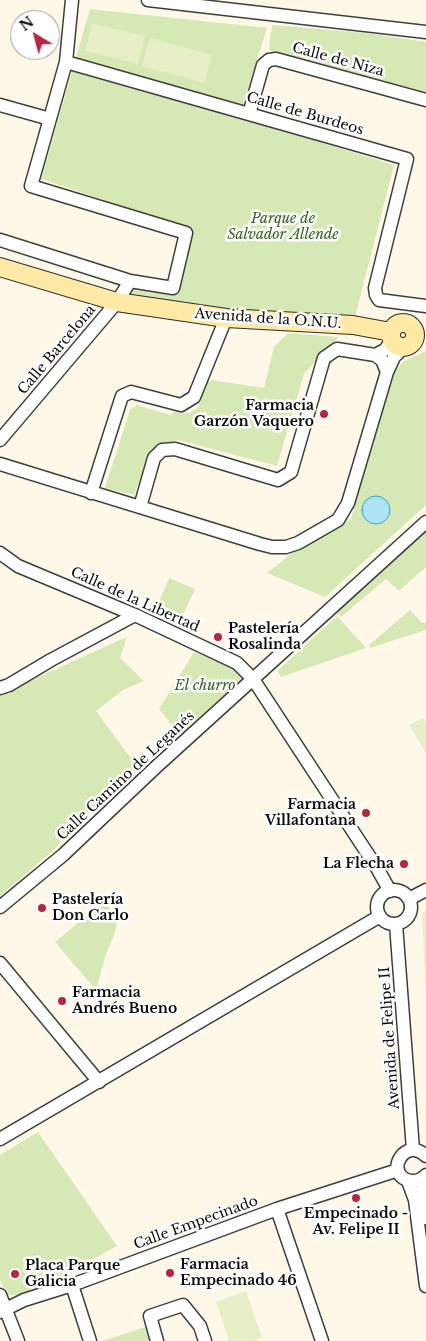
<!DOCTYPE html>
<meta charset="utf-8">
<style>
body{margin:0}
#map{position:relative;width:426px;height:1341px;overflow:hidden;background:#fff8e9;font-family:"Libre Baskerville",serif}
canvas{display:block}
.north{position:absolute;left:10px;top:10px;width:50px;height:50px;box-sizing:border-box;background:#fff;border:1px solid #9d9d9d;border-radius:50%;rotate:323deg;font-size:14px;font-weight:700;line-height:20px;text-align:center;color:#0b0b0b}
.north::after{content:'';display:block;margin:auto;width:18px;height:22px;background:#b9243f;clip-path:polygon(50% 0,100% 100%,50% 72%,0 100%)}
</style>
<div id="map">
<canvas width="426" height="1341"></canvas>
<div class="north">N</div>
</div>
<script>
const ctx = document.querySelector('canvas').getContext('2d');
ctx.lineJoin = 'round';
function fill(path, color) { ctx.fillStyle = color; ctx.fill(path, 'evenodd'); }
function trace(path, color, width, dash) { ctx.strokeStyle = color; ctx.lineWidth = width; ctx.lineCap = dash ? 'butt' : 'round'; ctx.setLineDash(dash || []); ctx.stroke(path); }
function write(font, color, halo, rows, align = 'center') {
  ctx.font = font + ' "Libre Baskerville",serif'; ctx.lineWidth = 5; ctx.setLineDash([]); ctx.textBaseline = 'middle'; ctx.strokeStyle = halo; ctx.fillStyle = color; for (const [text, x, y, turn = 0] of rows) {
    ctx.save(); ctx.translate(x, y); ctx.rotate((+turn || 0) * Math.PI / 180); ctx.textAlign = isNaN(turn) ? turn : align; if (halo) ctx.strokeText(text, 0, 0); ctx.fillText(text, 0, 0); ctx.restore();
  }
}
fill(new Path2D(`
 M 90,9 L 267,28 L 239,117 L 394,165 L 353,325 L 117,302 L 132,285 L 175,291 L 190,228 L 41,179 Z
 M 272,25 L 366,33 L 426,42 L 426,94 L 270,51 L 269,49 Z
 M 288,333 L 339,337 L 304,374 L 277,466 L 178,440 L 161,445 L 150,453 L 134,495 L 105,488 L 130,410 L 137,405 L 170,415 L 175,411 L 189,413 L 198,408 L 205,383 L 212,380 L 264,388 L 274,347 Z
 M 426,351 L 426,505 L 325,597 L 267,573 L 291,554 L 351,519 L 394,372 L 404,361 Z
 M 426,530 L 426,567 L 399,591 L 386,579 L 341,617 L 337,612 Z
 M 169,578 L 195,589 L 183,615 L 158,604 Z
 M 410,610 L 422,623 L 426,623 L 426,630 L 370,648 L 369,645 Z
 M 337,616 L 366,648 L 281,677 L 277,671 Z
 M 127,637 L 120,658 L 144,681 L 123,690 L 96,711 L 139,769 L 64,836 L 56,848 L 0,896 L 0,694 Z
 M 194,652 L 234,668 L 253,679 L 184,739 L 159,709 Z
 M 105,900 L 117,923 L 114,935 L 106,954 L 96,990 L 55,942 Z
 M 38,1132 L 117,1246 L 39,1288 L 20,1296 L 7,1295 L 0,1280 L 0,1155 Z
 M 152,1325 L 157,1341 L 102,1341 Z`), '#d6e8b4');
fill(new Path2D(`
 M 92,23 L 145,36 L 138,64 L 85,51 Z
 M 150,38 L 212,55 L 204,83 L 142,66 Z
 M 423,718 L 426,722 L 426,753 L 409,725 Z
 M 426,911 L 426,995 L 422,913 Z
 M 246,1291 L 262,1338 L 253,1341 L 229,1341 L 216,1302 Z`), '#e6efc5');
const water = new Path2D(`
 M362 510a14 14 0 1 1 28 0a14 14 0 1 1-28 0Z`);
fill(water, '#aee4f6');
trace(water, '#35a4cc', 1);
const street = new Path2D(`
 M 148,0 L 426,32
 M 66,62 L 72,0
 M 0,105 L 50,119
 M 249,114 L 263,65 L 269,60 L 276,59 L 426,100
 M 0,240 L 130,281 L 173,288 L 186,233 L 31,186 L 66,62 L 407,159 L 375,288 L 376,295 L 379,300 L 426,306
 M 375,355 L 385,350 L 392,340
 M 0,440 L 117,302 L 130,281
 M 0,464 L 260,544 L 272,547 L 286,547 L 298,543 L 338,520 L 348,503 L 387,372 L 394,357 L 404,347
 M 91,493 L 122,396 L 131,392 L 181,405 L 194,397 L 226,318
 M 140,507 L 154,458 L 162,450 L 175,449 L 278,480 L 291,472 L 324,358 L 337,349 L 375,355 L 382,360 L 387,372
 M 0,553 L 18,566 L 135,615 L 237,663 L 253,679 L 377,868 L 390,891
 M 0,688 L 9,685 L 51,660 L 135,615
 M377 907a17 17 0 1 1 34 0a17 17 0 1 1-34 0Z
 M 409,899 L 426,890
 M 0,907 L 63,855 L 156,767 L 426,522
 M 396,924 L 413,1150
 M 0,963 L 99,1082
 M 0,1139 L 380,916
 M 426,1156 C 405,1136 385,1172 407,1180 C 415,1183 421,1180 426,1175
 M 422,1179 L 426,1218
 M 408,1181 L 415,1200 L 426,1286
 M 277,1209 L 322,1341
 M 72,1285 L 90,1341
 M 0,1295 L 18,1341
 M 0,1312 L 24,1300 L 72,1285 L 277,1209 L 398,1170
 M 157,1341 L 150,1316 L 183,1305 L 200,1326 L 205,1341`);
const secondary = new Path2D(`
 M 0,267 L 117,302 L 226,318 L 353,325 L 391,332
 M391 335a12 12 0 1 1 24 0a12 12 0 1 1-24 0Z`);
trace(street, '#3e3e3e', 15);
trace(secondary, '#2d2d2d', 20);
trace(street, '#fff', 12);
trace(secondary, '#ffe9a4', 18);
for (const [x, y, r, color] of [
 [324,414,5,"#b9243f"],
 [218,637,5,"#b9243f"],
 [366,813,5,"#b9243f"],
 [404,864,5,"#b9243f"],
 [42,908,5,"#b9243f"],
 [62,1001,5,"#b9243f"],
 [356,1198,5,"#b9243f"],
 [170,1273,5,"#b9243f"],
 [15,1274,5,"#b9243f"]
]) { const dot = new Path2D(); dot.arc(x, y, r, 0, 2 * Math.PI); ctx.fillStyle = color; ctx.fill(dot); trace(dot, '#fff', 2); }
write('14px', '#0b0b0b', '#fff', [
 ["Calle de Niza",338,60,15],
 ["Calle de Burdeos",305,114,16],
 ["Avenida de la O.N.U.",268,319,4],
 ["Calle Barcelona",57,350,-50],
 ["Calle de la Libertad",135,600,24],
 ["Calle Camino de Leganés",126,776,-43],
 ["Avenida de Felipe II",390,1038,-94],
 ["Calle Empecinado",196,1223,-20]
]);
write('italic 14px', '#34611c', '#fff', [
 ["Parque de",283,219],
 ["Salvador Allende",283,235],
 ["El churro",205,686]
]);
write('bold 14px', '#0b0b0b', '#fff', [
 ["Farmacia",314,406,"right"],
 ["Garzón Vaquero",314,422,"right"],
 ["Pastelería",228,629],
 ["Rosalinda",228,645],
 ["Farmacia",356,805,"right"],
 ["Villafontana",356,821,"right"],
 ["La Flecha",394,864,"right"],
 ["Pastelería",52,900],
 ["Don Carlo",52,916],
 ["Farmacia",72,993],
 ["Andrés Bueno",72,1009],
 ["Empecinado -",356,1214,"center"],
 ["Av. Felipe II",356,1230,"center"],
 ["Farmacia",180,1265],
 ["Empecinado 46",180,1281],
 ["Placa Parque",25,1266],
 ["Galicia",25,1282]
], 'left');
</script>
